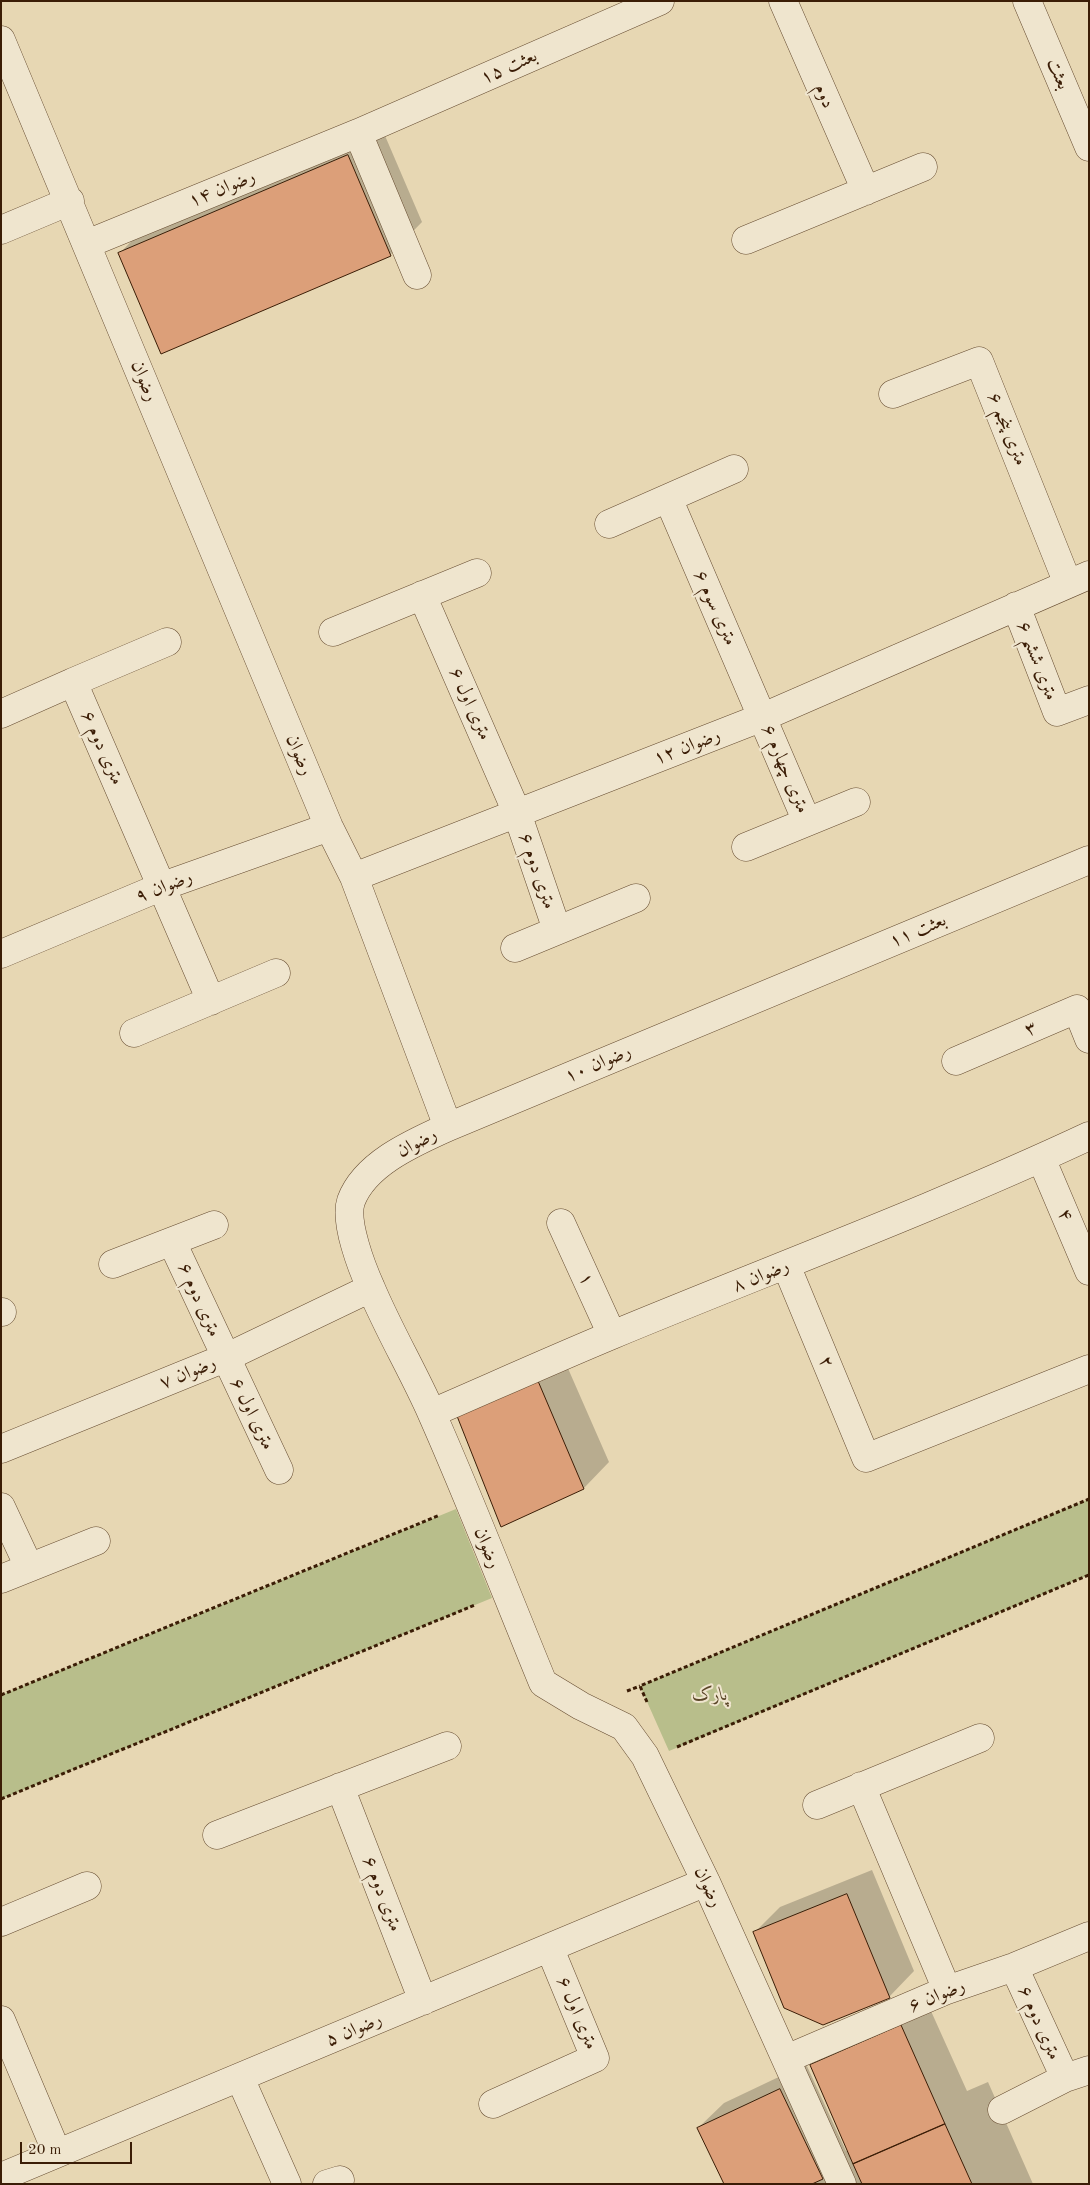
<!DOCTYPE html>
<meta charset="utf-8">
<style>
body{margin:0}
#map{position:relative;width:1090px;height:2185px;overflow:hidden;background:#e7d7b3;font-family:"Old Standard TT",serif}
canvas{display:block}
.frame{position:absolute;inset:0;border:2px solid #3b1d06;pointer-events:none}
.scale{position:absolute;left:20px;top:2142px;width:112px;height:22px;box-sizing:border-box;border:2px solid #3b1d06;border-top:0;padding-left:6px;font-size:15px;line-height:18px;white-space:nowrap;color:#3b1d06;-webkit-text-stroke:4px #efe5ce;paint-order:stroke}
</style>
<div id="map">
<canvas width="1090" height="2185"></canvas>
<div class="frame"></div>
<div class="scale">20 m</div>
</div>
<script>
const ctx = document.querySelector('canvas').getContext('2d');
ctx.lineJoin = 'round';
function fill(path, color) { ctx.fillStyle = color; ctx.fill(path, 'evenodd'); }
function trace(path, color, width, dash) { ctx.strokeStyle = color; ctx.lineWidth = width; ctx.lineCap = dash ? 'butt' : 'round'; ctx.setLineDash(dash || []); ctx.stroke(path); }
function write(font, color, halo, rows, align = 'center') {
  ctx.font = font + ' "Old Standard TT",Amiri,serif'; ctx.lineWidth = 4; ctx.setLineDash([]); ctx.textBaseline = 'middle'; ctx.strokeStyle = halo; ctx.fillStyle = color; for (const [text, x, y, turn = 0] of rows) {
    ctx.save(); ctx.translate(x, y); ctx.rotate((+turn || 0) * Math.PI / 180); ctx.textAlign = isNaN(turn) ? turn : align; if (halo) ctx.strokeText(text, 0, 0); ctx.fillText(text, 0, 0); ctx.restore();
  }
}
fill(new Path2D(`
 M 1089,1499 L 1089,1575 L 669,1751 L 640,1686 Z
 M 456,1509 L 492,1598 L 1,1799 L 1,1695 Z`), '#b8be8b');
fill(new Path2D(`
 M 380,124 L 422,222 L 390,255 L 119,254 L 151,221 Z
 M 563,1357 L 609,1462 L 584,1488 L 501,1525 L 458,1416 Z
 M 872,1870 L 914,1971 L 889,1997 L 755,1932 L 780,1907 Z
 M 926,2000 L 967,2091 L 988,2082 L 1033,2184 L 725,2184 L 698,2128 L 724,2103 L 806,2064 L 846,2151 L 849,2150 L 811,2065 L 837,2040 Z`), '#0003');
const building = new Path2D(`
 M 348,155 L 391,256 L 161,354 L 118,253 Z
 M 538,1381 L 584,1489 L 501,1527 L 457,1416 Z
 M 847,1894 L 890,1998 L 823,2025 L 784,2008 L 753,1932 Z
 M 901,2025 L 945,2124 L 853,2164 L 810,2065 Z
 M 780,2089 L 823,2179 L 812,2184 L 724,2184 L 697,2128 Z
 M 945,2124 L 972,2184 L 862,2184 L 853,2164 Z`);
fill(building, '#dc9f79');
trace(building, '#3b1d06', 1);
const minor = new Path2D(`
 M 783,1 L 866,191
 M 1027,1 L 1089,147
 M 1,40 L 329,827 L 354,877 L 448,1127
 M 358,133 L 417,275
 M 1,230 L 70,201
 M 746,240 L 923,167
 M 87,244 L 358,133 L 660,1
 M 893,394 L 979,361 L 1068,584
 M 668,498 L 807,822
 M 609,524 L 734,469
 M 422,595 L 517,813 L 557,930
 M 1016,606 L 1057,712 L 1089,700
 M 333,632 L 477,573
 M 73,682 L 167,642
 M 1,714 L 73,682 L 211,1001
 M 746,847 L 856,802
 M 354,877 L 763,717 L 1089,575
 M 515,948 L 636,898
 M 1,954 L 163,886 L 329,827
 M 134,1033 L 276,973
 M 956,1061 L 1077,1009 L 1089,1039
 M 1041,1158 L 1089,1271
 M 561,1223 L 612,1335
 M 172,1242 L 279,1470
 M 113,1264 L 214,1225
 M 786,1265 L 866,1458 L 1089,1369
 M 1,1312 L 2,1312
 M 432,1413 C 492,1387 552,1360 612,1335 C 771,1269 933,1209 1089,1136
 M 1,1449 L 225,1358 L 371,1288
 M 1,1507 L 29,1567
 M 1,1579 L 96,1541
 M 861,1786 L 947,1990
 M 340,1787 L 423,2001
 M 817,1805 L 980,1738
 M 217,1835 L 447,1746
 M 1,1922 L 87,1886
 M 1014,1967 L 1065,2078
 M 1,2020 L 57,2153
 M 786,2059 L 947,1990 L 1014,1967 L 1089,1936
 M 240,2078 L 287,2184
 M 493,2104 L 595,2058 L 550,1949
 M 1002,2110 L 1065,2078 L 1089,2070
 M 1,2177 L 706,1882
 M 327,2184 L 340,2180
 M 842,2184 L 706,1882 L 645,1756 L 624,1727 L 581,1706 L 543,1683 C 506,1593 471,1502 432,1414 C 413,1371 389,1331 371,1288 C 362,1268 344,1222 351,1201 C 365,1163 415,1142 448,1127 L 1089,860`);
trace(minor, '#664c31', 29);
trace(new Path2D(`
 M 627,1691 L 640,1686
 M 1,1695 L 440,1515
 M 647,1702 L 640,1686 L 1089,1499
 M 677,1747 L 1089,1575
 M 1,1799 L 475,1605`), '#3b1d06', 3, [4, 2.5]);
trace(minor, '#efe5ce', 28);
write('19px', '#3b1d06', '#efe5ce', [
 ["بعثت ۱۵",509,67,-24],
 ["بعثت",1058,74,67],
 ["دوم",824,96,66],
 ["رضوان ۱۴",222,189,-22],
 ["رضوان",144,381,67],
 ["۶ متری پنجم",1007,429,68],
 ["۶ متری سوم",715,608,66],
 ["۶ متری ششم",1037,661,69],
 ["۶ متری اول",470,704,66],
 ["رضوان ۱۲",687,747,-21],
 ["۶ متری دوم",102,748,66],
 ["رضوان",299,755,67],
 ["۶ متری چهارم",785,769,67],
 ["۶ متری دوم",537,871,71],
 ["رضوان ۹",164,887,-21],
 ["بعثت ۱۱",918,931,-23],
 ["۳",1031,1029,-23],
 ["رضوان ۱۰",598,1064,-23],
 ["رضوان",417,1143,-28],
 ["۴",1065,1215,67],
 ["رضوان ۸",761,1276,-22],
 ["۱",586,1279,66],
 ["۶ متری دوم",199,1300,66],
 ["۲",826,1362,68],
 ["رضوان ۷",188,1373,-22],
 ["۶ متری اول",252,1414,64],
 ["رضوان",487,1548,68],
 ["رضوان",708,1887,65],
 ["۶ متری دوم",382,1894,69],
 ["رضوان ۶",937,1996,-22],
 ["۶ متری اول",577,2013,67],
 ["۶ متری دوم",1039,2023,66],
 ["رضوان ۵",354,2030,-23]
]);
write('italic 19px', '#5a4527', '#efe5ce', [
 ["پارک",710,1695]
]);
</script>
